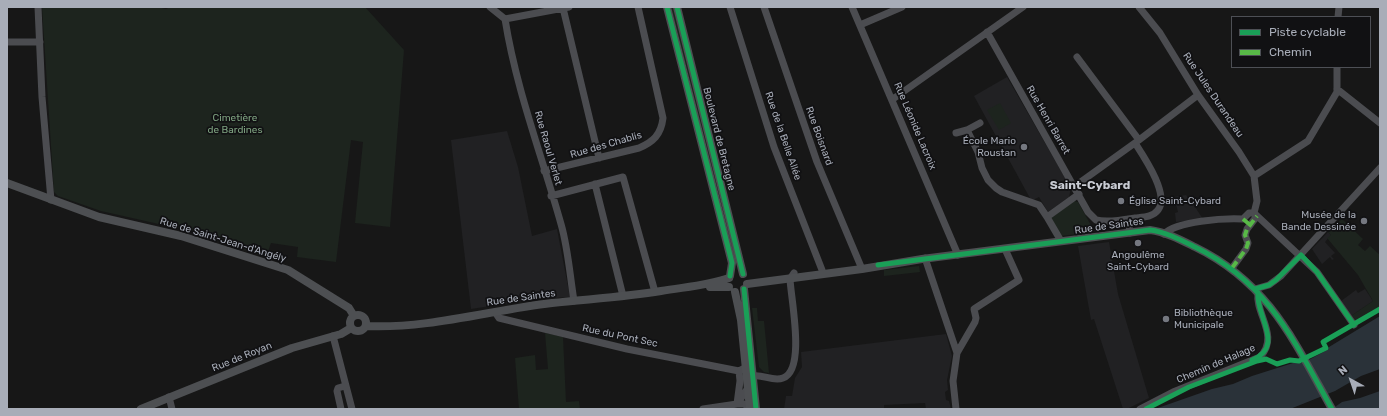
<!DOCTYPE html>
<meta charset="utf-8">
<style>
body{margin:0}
#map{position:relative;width:1387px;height:416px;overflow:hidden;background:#171717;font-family:Rubik,sans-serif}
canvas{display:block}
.frame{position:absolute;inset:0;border:8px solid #a8adb8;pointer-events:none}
.legend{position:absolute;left:1231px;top:16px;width:140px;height:52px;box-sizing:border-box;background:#111113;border:1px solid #4d4f55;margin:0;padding:5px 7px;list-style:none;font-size:12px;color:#a8adb8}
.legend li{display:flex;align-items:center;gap:8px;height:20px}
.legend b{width:20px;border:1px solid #4d4f55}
.north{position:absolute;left:1331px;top:360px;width:40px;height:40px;-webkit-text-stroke:3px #111113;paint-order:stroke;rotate:320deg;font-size:11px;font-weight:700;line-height:16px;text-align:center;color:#a8adb8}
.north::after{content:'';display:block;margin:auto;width:14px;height:18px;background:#a8adb8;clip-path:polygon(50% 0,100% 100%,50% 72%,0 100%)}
</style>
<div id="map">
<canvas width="1387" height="416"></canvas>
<div class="frame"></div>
<ul class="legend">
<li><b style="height:5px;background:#1a9f57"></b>Piste cyclable</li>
<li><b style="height:5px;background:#58b947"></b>Chemin</li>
</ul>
<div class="north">N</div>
</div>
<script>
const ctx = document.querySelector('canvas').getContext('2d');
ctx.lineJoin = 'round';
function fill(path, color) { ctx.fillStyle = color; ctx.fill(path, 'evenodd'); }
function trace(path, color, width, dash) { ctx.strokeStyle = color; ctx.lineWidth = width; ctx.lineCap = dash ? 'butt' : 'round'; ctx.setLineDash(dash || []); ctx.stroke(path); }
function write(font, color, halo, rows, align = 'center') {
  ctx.font = font + ' Rubik,sans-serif'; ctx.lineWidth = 3.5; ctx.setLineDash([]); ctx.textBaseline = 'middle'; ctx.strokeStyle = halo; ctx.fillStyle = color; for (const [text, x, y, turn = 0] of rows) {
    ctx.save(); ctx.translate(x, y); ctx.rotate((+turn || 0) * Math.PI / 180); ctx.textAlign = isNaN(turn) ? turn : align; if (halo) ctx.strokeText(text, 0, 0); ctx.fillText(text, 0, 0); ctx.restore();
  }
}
fill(new Path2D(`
 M 1007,77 L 1071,188 L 1069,197 L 1048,212 L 1039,197 L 1033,200 L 1031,200 L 974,96 Z
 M 507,131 L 518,167 L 532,236 L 557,229 L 570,297 L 536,299 L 471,309 L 451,140 Z
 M 1186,195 L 1193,204 L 1203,219 L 1176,222 L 1175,213 L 1178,212 L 1174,197 Z
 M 1328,232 L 1331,235 L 1325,242 L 1335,253 L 1331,256 L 1334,259 L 1332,260 L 1330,257 L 1322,264 L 1312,249 Z
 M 1109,242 L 1118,294 L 1149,398 L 1127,409 L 1123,409 L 1094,319 L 1091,320 L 1078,246 Z
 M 1365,289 L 1373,301 L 1351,316 L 1341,301 L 1356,290 L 1358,293 Z
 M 946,334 L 952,356 L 947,380 L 948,390 L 945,392 L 946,400 L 949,401 L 951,409 L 926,409 L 925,403 L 884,405 L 884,409 L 784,409 L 786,396 L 792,396 L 795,378 L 802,367 L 801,352 Z`), '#212123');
fill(new Path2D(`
 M 42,7 L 158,7 L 166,9 L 170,7 L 365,7 L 404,50 L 390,227 L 355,223 L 363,142 L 351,140 L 336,262 L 297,257 L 298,247 L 271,243 L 266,257 L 190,231 L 101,211 L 58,196 L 54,192 Z
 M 671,7 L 675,7 L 737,262 L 735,261 Z
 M 1000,103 L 1011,123 L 999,130 L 987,110 Z
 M 1074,201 L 1078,202 L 1093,229 L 1092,232 L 1061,236 L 1051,218 Z
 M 1342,219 L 1363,239 L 1358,245 L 1365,251 L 1370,246 L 1380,255 L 1380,306 L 1355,322 L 1351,316 L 1373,301 L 1358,275 L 1327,238 L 1331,235 L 1328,232 Z
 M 919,266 L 920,272 L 884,276 L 884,270 Z
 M 752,308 L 757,308 L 758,321 L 764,321 L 769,373 L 764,372 L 759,367 Z
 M 545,333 L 563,337 L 566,402 L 579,401 L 580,409 L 519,409 L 515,358 L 535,355 L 536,370 L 548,369 Z`), '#1d241e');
fill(new Path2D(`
 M 1380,316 L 1380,369 L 1361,376 L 1335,391 L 1290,409 L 1155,409 L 1212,389 L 1233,384 L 1252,376 L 1293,363 L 1303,363 L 1329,349 L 1329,347 Z
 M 1380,391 L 1380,409 L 1332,409 L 1342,402 L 1360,398 Z`), '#2a3239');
trace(new Path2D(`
 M 38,7 L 42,97 L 51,200
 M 490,7 L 505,19 C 516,89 542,156 561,224 C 568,248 570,276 574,301
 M 730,7 L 774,147 L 822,270
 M 764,7 L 817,162 L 862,269
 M 852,7 L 958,255
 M 1139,7 L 1160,33 L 1198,95 L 1239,152 L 1254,176 L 1257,201 L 1254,213
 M 563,8 L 599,158
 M 1338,17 L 1339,7
 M 505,19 L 569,7
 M 860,25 L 902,7
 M 987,32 L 1088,212 L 1096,220 C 1108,223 1123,220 1135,218 C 1143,217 1153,217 1158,210 C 1170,195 1144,157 1135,143
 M 7,42 L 40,42
 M 1077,57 L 1139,140
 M 1337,89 L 1380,123
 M 893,99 L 1023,7
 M 967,130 L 978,152 L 982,168 L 988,180 L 996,188 L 1002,192 L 1039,205 L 1047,217
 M 956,133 L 967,130 L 980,123
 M 544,171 L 639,148 C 653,142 661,135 663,118 L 638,7
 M 1254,176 L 1308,141 L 1337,92 L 1337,67
 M 595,184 L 623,296
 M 1075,186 L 1139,140 L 1198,95
 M 551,196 L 623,177 L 655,292
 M 1254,213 L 1317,272 L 1354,325
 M 1128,219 L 1130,233
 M 1164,234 C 1177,221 1224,218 1243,219 L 1249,213 L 1254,213
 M 1061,241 L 1047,217 L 1079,194
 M 925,258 L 957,353 L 953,381 L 956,409
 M 1232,268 L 1246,249 L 1248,243 L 1245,235 L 1247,229 L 1257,216
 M 1255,289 L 1269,285 L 1281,276 L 1380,168
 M 495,312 L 499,318 L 627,349 L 739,371 L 745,368
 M 333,336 L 352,409
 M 957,353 L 975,322 L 976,318 L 974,309 L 1019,280 L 1005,249
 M 753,376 C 763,374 773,382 783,378 C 806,370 791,300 790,279 L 794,273
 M 748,388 L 737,404 L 744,404 L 750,407
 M 169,397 L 172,409
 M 341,409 L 337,391 L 338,388 L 345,386
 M 703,409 L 737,404 L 740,381 L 739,371
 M 1140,409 L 1173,392 L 1260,357 C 1280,336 1255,314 1258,293`), '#4b4c50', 7);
trace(new Path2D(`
 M 667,7 L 732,263 L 730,276
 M 677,7 L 743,274
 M 7,183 L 99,217 L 181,236 L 288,270 L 349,308 L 354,316
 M 747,284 L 862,269 L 922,259 L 1150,230 C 1166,232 1181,240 1195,247 C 1269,283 1294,341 1332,409
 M 710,287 L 729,287
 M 744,289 L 756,409
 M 735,292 L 741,320 L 750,409
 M350 323a8 8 0 1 1 16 0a8 8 0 1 1-16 0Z
 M 366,326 C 428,329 491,310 552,303 C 588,299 625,297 661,291 C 683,287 707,286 729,278
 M 141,409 L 292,348 L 341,334 L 351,328`), '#4d4f52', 8);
trace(new Path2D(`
 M 1243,219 L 1249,224
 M 1232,268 L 1246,249 L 1248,243 L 1245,235 L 1247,229 L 1257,216`), '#58b947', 4, [8, 4]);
trace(new Path2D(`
 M 667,7 L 732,263 L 730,276
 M 677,7 L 743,274
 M 878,265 L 1150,230 C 1166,232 1181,240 1195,247 C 1269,283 1294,341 1332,409
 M 744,289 L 756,409
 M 1255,289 L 1269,285 L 1276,280 L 1301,255 L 1317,272 L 1354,325
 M 1252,360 C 1286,346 1255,315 1258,293
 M 1146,409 L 1189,387 L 1257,361 L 1266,359 L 1277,364 L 1290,360 L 1299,361 L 1326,348 L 1323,342 L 1380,309`), '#1a9f57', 5);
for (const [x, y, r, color] of [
 [1024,147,4,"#757880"],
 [1121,201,4,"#757880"],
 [1364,221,4,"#757880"],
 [1138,243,4,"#757880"],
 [1166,319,4,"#757880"]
]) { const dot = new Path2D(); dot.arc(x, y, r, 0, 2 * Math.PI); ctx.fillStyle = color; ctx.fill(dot); trace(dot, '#111113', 1.5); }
write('10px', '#a8adb8', '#111113', [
 ["Rue Jules Durandeau",1213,95,56],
 ["Rue Henri Barret",1048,120,60],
 ["Rue Léonide Lacroix",915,126,67],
 ["Rue de la Belle Allée",783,136,71],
 ["Rue Boisnard",819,136,70],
 ["Boulevard de Bretagne",719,139,76],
 ["Rue des Chablis",606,145,-16],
 ["Rue Raoul Verlet",548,148,74],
 ["Rue de Saintes",1109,226,-8],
 ["Rue de Saint-Jean-d'Angély",223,240,17],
 ["Rue de Saintes",521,298,-8],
 ["Rue du Pont Sec",620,336,12],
 ["Rue de Royan",242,357,-22],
 ["Chemin de Halage",1216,364,-23]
]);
write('10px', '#7fa381', '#111113', [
 ["Cimetière",235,118],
 ["de Bardines",235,130]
]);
write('10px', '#a8adb8', '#111113', [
 ["École Mario",1016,141],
 ["Roustan",1016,153],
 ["Église Saint-Cybard",1129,201,"left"],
 ["Musée de la",1356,215],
 ["Bande Dessinée",1356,227],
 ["Angoulême",1138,255,"center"],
 ["Saint-Cybard",1138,267,"center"],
 ["Bibliothèque",1174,313,"left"],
 ["Municipale",1174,325,"left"]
], 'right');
write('bold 12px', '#c9ccd4', '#111113', [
 ["Saint-Cybard",1090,186]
]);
</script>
